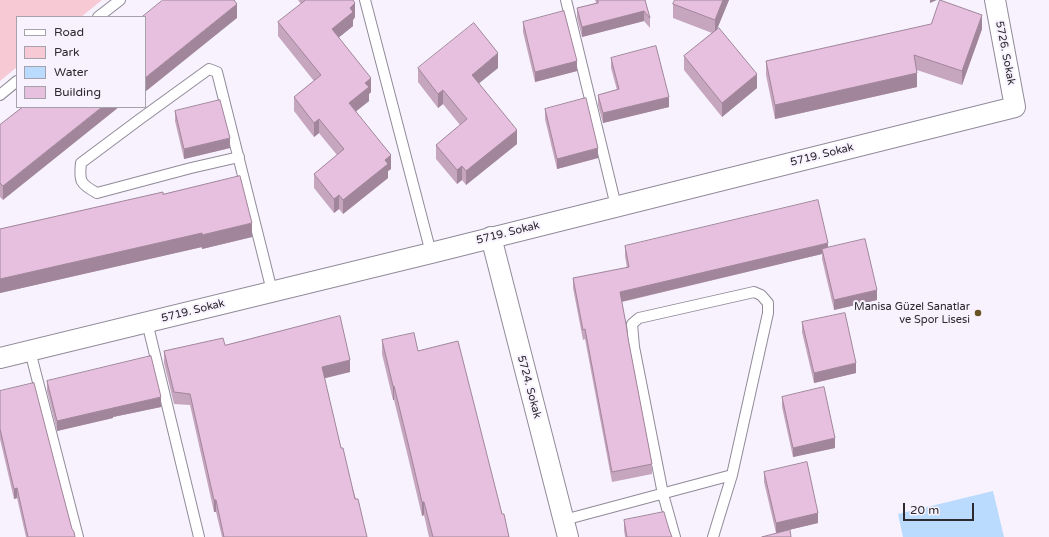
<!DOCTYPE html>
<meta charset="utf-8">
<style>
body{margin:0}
#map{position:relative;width:1049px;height:537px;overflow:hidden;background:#f7f2fe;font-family:"Varela Round",sans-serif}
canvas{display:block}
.legend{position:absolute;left:16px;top:16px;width:130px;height:92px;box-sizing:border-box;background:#f7f2fe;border:1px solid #a6a2ab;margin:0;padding:5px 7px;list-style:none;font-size:12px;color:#2c292f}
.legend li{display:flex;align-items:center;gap:8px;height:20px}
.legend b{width:20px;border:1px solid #a6a2ab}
.scale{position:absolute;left:903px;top:503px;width:71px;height:18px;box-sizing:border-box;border:2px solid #2c292f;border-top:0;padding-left:5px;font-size:12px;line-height:14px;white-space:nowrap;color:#2c292f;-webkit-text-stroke:3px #f7f2fe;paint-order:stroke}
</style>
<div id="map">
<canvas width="1049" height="537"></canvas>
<ul class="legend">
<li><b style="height:5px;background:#fff"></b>Road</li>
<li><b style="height:11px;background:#f6c9d5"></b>Park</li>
<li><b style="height:11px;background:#badbfd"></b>Water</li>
<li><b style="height:11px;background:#e6c0de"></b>Building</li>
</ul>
<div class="scale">20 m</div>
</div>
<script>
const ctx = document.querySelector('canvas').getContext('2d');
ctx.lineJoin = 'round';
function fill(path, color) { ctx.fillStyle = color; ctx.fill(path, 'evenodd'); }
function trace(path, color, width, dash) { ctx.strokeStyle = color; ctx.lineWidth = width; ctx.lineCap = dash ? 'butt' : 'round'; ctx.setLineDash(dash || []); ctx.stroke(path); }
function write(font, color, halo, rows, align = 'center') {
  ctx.font = font + ' "Varela Round",sans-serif'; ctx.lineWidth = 4; ctx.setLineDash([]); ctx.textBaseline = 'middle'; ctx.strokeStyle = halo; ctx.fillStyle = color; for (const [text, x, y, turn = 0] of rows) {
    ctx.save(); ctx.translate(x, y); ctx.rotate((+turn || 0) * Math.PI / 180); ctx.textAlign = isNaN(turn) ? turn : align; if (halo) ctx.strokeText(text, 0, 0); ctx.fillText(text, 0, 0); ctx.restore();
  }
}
fill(new Path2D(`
 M 0,0 L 102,0 L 81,17 L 17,17 L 17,67 L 0,81 Z`), '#f6c9d5');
fill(new Path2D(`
 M 993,491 L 1004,537 L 903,537 L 898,514 Z`), '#badbfd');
const lane = new Path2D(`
 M 365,0 L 431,253
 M 566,0 L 616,206
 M 98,17 L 120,0
 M 0,95 L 17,81
 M 239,157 L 191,168 L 97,193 C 80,184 79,181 81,163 L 140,119 L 209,69 L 217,72 L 272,291
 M 147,322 L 199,537
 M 30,351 L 78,537
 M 564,520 L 732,475
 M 675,537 L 663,494 L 634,347 L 632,324 L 639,318 L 754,292 L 761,295 L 768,303 L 768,313 L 732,475 L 713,537`);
const street = new Path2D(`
 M 491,237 L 568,537
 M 0,358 L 431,253 L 1015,107 L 995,0`);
trace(lane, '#918b99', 12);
trace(street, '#918b99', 22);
trace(lane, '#fff', 10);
trace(street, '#fff', 20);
fill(new Path2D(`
 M 298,0 L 353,0 L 355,17 L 353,20 L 353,26 L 338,38 L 371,92 L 369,94 L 369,101 L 356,111 L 391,169 L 388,171 L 388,178 L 343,214 L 339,209 L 334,213 L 314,188 L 314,174 L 337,155 L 319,133 L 314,137 L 294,111 L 294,97 L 314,81 L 278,36 L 278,22 L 301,4 Z
 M 595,0 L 645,0 L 650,18 L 650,28 L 644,21 L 582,37 L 577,18 L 577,8 L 596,3 Z
 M 729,0 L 717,29 L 757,88 L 722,117 L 684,70 L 684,56 L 712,33 L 673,18 L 673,4 Z
 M 523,22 L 577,71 L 535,82 L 523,32 Z
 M 982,29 L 962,85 L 917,70 L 917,87 L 775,119 L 766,75 L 766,61 Z
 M 611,58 L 669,107 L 603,123 L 598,105 L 598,95 L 617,90 L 611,68 Z
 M 418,68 L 498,68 L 479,83 L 517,144 L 466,185 L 462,180 L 457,184 L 436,159 L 436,145 L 460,125 L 443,104 L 438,108 L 418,82 Z
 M 23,107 L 3,200 L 0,197 L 0,125 Z
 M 545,109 L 598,158 L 557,169 L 545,119 Z
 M 175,111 L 230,148 L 184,159 L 175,121 Z
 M 163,194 L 252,237 L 202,249 L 202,247 L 0,293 L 0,229 Z
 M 625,246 L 828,247 L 877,300 L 834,310 L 822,259 L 822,254 L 622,302 L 628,338 L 652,464 L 652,474 L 612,482 L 585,339 L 583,340 L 573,288 L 573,278 L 627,268 L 625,256 Z
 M 802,322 L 856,373 L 814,383 L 802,332 Z
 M 382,340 L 418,351 L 502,514 L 509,537 L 429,537 L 424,515 L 422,516 L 408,457 L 394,400 L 393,400 L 382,354 Z
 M 225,345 L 350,372 L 324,378 L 341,448 L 367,537 L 222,537 L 216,512 L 214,512 L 190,405 L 174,404 L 164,363 L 164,351 Z
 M 47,381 L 161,407 L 113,417 L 113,418 L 57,431 L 47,391 Z
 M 0,391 L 63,495 L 72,529 L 75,537 L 26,537 L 17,498 L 14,499 L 0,439 Z
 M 782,397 L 835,448 L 793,457 L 782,407 Z
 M 764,472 L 818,523 L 776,533 L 764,482 Z
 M 624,520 L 669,529 L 672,537 L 625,537 L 624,530 Z`), '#c6a5bf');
fill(new Path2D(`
 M 723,0 L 729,0 L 715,34 L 715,20 Z
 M 930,0 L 937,0 L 930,3 Z
 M 355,3 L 355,17 L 353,20 L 353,26 L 332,43 L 332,29 L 350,8 Z
 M 237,4 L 237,18 L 145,92 L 145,78 Z
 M 644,11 L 644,21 L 582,37 L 582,27 Z
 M 982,15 L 982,29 L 962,85 L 962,71 Z
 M 498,53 L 498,68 L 472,89 L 472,75 Z
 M 577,61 L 577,71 L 535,82 L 535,72 Z
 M 917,73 L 917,87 L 775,119 L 775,105 Z
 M 757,74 L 757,88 L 722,117 L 722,103 Z
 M 371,78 L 371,92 L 369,94 L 369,101 L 349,117 L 349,103 L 365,83 Z
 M 443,90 L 443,104 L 438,108 L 438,94 Z
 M 669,97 L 669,107 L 603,123 L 603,113 Z
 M 102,107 L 119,107 L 3,200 L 3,186 Z
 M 319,119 L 319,133 L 314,137 L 314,123 Z
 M 517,130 L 517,144 L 466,185 L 466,171 Z
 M 230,138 L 230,148 L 184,159 L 184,149 Z
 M 598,148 L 598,158 L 557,169 L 557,159 Z
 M 391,155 L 391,169 L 388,171 L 388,178 L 343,214 L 343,200 L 385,160 Z
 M 462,166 L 462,180 L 457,184 L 457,170 Z
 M 339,195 L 339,209 L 334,213 L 334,199 Z
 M 252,223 L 252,237 L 202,249 L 202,235 Z
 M 202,233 L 202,247 L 0,293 L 0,279 Z
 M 828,243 L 828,253 L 822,249 L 822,254 L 620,302 L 620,292 Z
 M 877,290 L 877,300 L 834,310 L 834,300 Z
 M 350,360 L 350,372 L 322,379 L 322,367 Z
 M 856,363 L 856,373 L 814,383 L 814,373 Z
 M 393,386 L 394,386 L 394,400 L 393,400 Z
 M 161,397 L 161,407 L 113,417 L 113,418 L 57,431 L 57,421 L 113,408 Z
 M 835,438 L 835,448 L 793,457 L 793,448 Z
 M 17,488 L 17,498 L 14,499 L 14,489 Z
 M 214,500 L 216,500 L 216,512 L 214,512 Z
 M 422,502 L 424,502 L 424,515 L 422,516 Z
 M 818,513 L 818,523 L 776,533 L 776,523 Z`), '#a1869b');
const building = new Path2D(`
 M 163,0 L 234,0 L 237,4 L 145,78 L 145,17 L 142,17 Z
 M 306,0 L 353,0 L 355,3 L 350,8 L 353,12 L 332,29 L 371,78 L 365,83 L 369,87 L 349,103 L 391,155 L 385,160 L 388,164 L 343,200 L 339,195 L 334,199 L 314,174 L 344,149 L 319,119 L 314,123 L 294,97 L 321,75 L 278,22 Z
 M 598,0 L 645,0 L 650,18 L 644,11 L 582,27 L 577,8 L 598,3 Z
 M 675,0 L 723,0 L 715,20 L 673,4 Z
 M 940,0 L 982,15 L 962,71 L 914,55 L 917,73 L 775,105 L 766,61 L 931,24 Z
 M 564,11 L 577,61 L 535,72 L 523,22 Z
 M 474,23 L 498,53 L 472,75 L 517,130 L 466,171 L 462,166 L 457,170 L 436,145 L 467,119 L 443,90 L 438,94 L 418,68 Z
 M 719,28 L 757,74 L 722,103 L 684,56 Z
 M 656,46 L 669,97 L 603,113 L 598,95 L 619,89 L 611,58 Z
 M 586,98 L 598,148 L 557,159 L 545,109 Z
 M 220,100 L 230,138 L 184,149 L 175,111 Z
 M 23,107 L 102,107 L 3,186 L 0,183 L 0,125 Z
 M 240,176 L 252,223 L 202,235 L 202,233 L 0,279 L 0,229 L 163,192 L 163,194 Z
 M 818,200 L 828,243 L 620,292 L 626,324 L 628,338 L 652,464 L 612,472 L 585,329 L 583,330 L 573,278 L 629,267 L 625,246 Z
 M 865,239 L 877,290 L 834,300 L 822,249 Z
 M 845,313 L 856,363 L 814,373 L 802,322 Z
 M 340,316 L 350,360 L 322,367 L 341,448 L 343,448 L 355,499 L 358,499 L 367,537 L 224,537 L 216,500 L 214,500 L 190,394 L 174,392 L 164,351 L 223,338 L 225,345 Z
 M 414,333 L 418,351 L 458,341 L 502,514 L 504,514 L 509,537 L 433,537 L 424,502 L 422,502 L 408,443 L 394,386 L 393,386 L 382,340 Z
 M 151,356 L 161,397 L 113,408 L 57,421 L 47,381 Z
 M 34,383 L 63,495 L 72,529 L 74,532 L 75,537 L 28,537 L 17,488 L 14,489 L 0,429 L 0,391 Z
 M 824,387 L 835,438 L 793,448 L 782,397 Z
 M 807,462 L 818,513 L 776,523 L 764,472 Z
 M 664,512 L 669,529 L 670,532 L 672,537 L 627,537 L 624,520 Z
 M 790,530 L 791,537 L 762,537 Z`);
fill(building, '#e6c0de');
trace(building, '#a1869b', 1);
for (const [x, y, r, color] of [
 [978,313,4,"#6a5323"]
]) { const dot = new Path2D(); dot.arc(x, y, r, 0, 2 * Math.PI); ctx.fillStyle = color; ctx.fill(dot); trace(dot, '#f7f2fe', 1.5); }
write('11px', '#2c292f', '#f7f2fe', [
 ["5726. Sokak",1005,53,79],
 ["5719. Sokak",822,155,-14],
 ["5719. Sokak",508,233,-14],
 ["5719. Sokak",193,311,-14],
 ["5724. Sokak",529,387,75]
]);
write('11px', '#2c292f', '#f7f2fe', [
 ["Manisa Güzel Sanatlar",970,307],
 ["ve Spor Lisesi",970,320]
], 'right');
</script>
